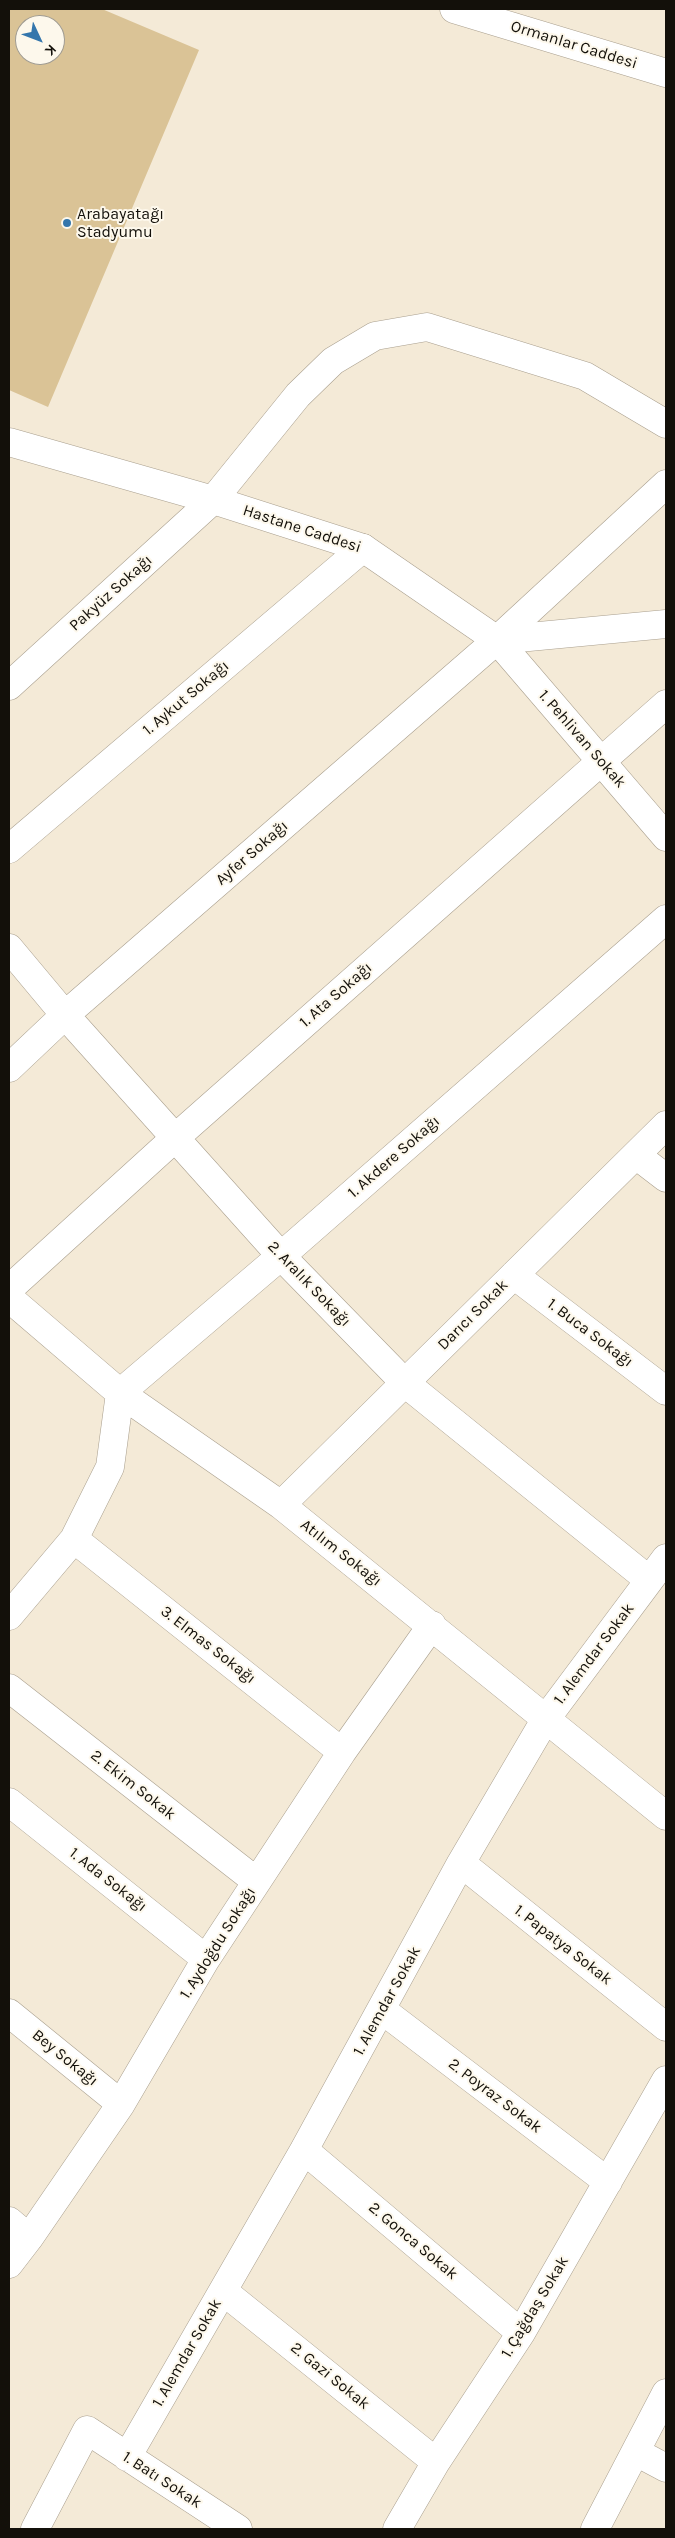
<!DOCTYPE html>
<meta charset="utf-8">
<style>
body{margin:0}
#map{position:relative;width:675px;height:2538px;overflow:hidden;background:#f4ead7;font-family:Karla,sans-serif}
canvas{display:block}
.frame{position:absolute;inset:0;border:10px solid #13100a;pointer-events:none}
.north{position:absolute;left:15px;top:15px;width:50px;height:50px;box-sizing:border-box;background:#fdf8ec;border:1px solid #9f9b92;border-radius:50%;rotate:133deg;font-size:14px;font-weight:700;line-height:20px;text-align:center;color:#13100a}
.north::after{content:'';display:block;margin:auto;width:18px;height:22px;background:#3476ac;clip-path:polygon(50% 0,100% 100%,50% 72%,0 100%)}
</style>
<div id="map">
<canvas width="675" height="2538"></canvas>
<div class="frame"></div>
<div class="north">K</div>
</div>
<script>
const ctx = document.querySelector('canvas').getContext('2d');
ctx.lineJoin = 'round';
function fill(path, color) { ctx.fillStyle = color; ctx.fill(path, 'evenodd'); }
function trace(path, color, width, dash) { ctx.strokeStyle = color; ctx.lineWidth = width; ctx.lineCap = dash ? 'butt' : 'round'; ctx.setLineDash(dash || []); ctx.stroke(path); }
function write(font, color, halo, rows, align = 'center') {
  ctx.font = font + ' Karla,sans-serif'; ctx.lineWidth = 4; ctx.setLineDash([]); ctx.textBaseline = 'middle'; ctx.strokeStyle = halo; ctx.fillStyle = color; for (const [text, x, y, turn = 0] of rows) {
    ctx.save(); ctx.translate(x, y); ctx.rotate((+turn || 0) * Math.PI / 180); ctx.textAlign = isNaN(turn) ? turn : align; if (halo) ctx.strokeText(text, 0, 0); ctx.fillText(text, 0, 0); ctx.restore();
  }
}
fill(new Path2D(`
 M 9,9 L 102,9 L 199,50 L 48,407 L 9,390 ZM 25,25 L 55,25 L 55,55 L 25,55 Z`), '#dac396');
const minor = new Path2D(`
 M 497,640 L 666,837
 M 9,686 L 213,500 L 298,395 L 333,361 L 375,336 L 427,327 L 585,376 L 666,424
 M 9,849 L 363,548
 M 9,948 L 65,1015 L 281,1256 L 405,1383 L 649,1580
 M 9,1068 L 65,1015 L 497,640 L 666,484
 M 636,1155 L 666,1178
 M 514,1275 L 666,1391
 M 9,1289 L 175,1138 L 666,704
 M 9,1298 L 120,1393 L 281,1505 L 666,1816
 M 281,1505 L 666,1125
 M 74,1539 L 342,1752
 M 9,1616 L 74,1539 L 110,1467 L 120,1393 L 281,1256 L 666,919
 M 9,1688 L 256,1881
 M 9,1802 L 206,1959
 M 461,1863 L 666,2027
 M 382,2010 L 608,2182
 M 9,2013 L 121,2104
 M 304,2150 L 521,2333
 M 9,2221 L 29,2238
 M 9,2264 L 29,2238 L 121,2104 L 206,1959 L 342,1752 L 432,1625
 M 223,2291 L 436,2462
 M 636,2452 L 666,2468
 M 127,2457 L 304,2150 L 461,1863 L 545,1720 L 666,1558
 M 35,2529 L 87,2430 L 238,2529
 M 397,2529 L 436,2462 L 521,2333 L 666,2080
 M 595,2529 L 666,2393`);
const secondary = new Path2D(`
 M 454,9 L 666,73
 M 9,442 L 213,500 L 363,548 L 497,640 L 666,624`);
trace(minor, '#a99f8e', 29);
trace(secondary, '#a99f8e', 29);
trace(minor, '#fff', 28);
trace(secondary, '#fff', 28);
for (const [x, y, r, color] of [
 [67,223,5,"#3476ac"]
]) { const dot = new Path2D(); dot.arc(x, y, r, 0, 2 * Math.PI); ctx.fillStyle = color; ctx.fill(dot); trace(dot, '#fdf8ec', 2); }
write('16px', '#13100a', '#fdf8ec', [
 ["Ormanlar Caddesi",574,45,17],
 ["Hastane Caddesi",302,529,18],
 ["Pakyüz Sokağı",111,593,-42],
 ["1. Aykut Sokağı",186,698,-40],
 ["1. Pehlivan Sokak",582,739,49],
 ["Ayfer Sokağı",252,853,-41],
 ["1. Ata Sokağı",336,995,-41],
 ["1. Akdere Sokağı",394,1157,-41],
 ["2. Aralık Sokağı",309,1284,46],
 ["Darıcı Sokak",473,1315,-45],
 ["1. Buca Sokağı",590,1333,37],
 ["Atılım Sokağı",341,1553,38],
 ["3. Elmas Sokağı",208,1645,38],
 ["1. Alemdar Sokak",594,1654,-53],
 ["2. Ekim Sokak",133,1785,38],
 ["1. Ada Sokağı",108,1880,38],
 ["1. Aydoğdu Sokağı",218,1943,-58],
 ["1. Papatya Sokak",563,1945,38],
 ["1. Alemdar Sokak",387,2001,-61],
 ["Bey Sokağı",65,2058,39],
 ["2. Poyraz Sokak",495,2096,37],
 ["2. Gonca Sokak",413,2241,40],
 ["1. Çağdaş Sokak",535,2307,-59],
 ["1. Alemdar Sokak",187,2353,-60],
 ["2. Gazi Sokak",330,2376,39],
 ["1. Batı Sokak",162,2480,33]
]);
write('16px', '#13100a', '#fdf8ec', [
 ["Arabayatağı",77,214],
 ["Stadyumu",77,232]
], 'left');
</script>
